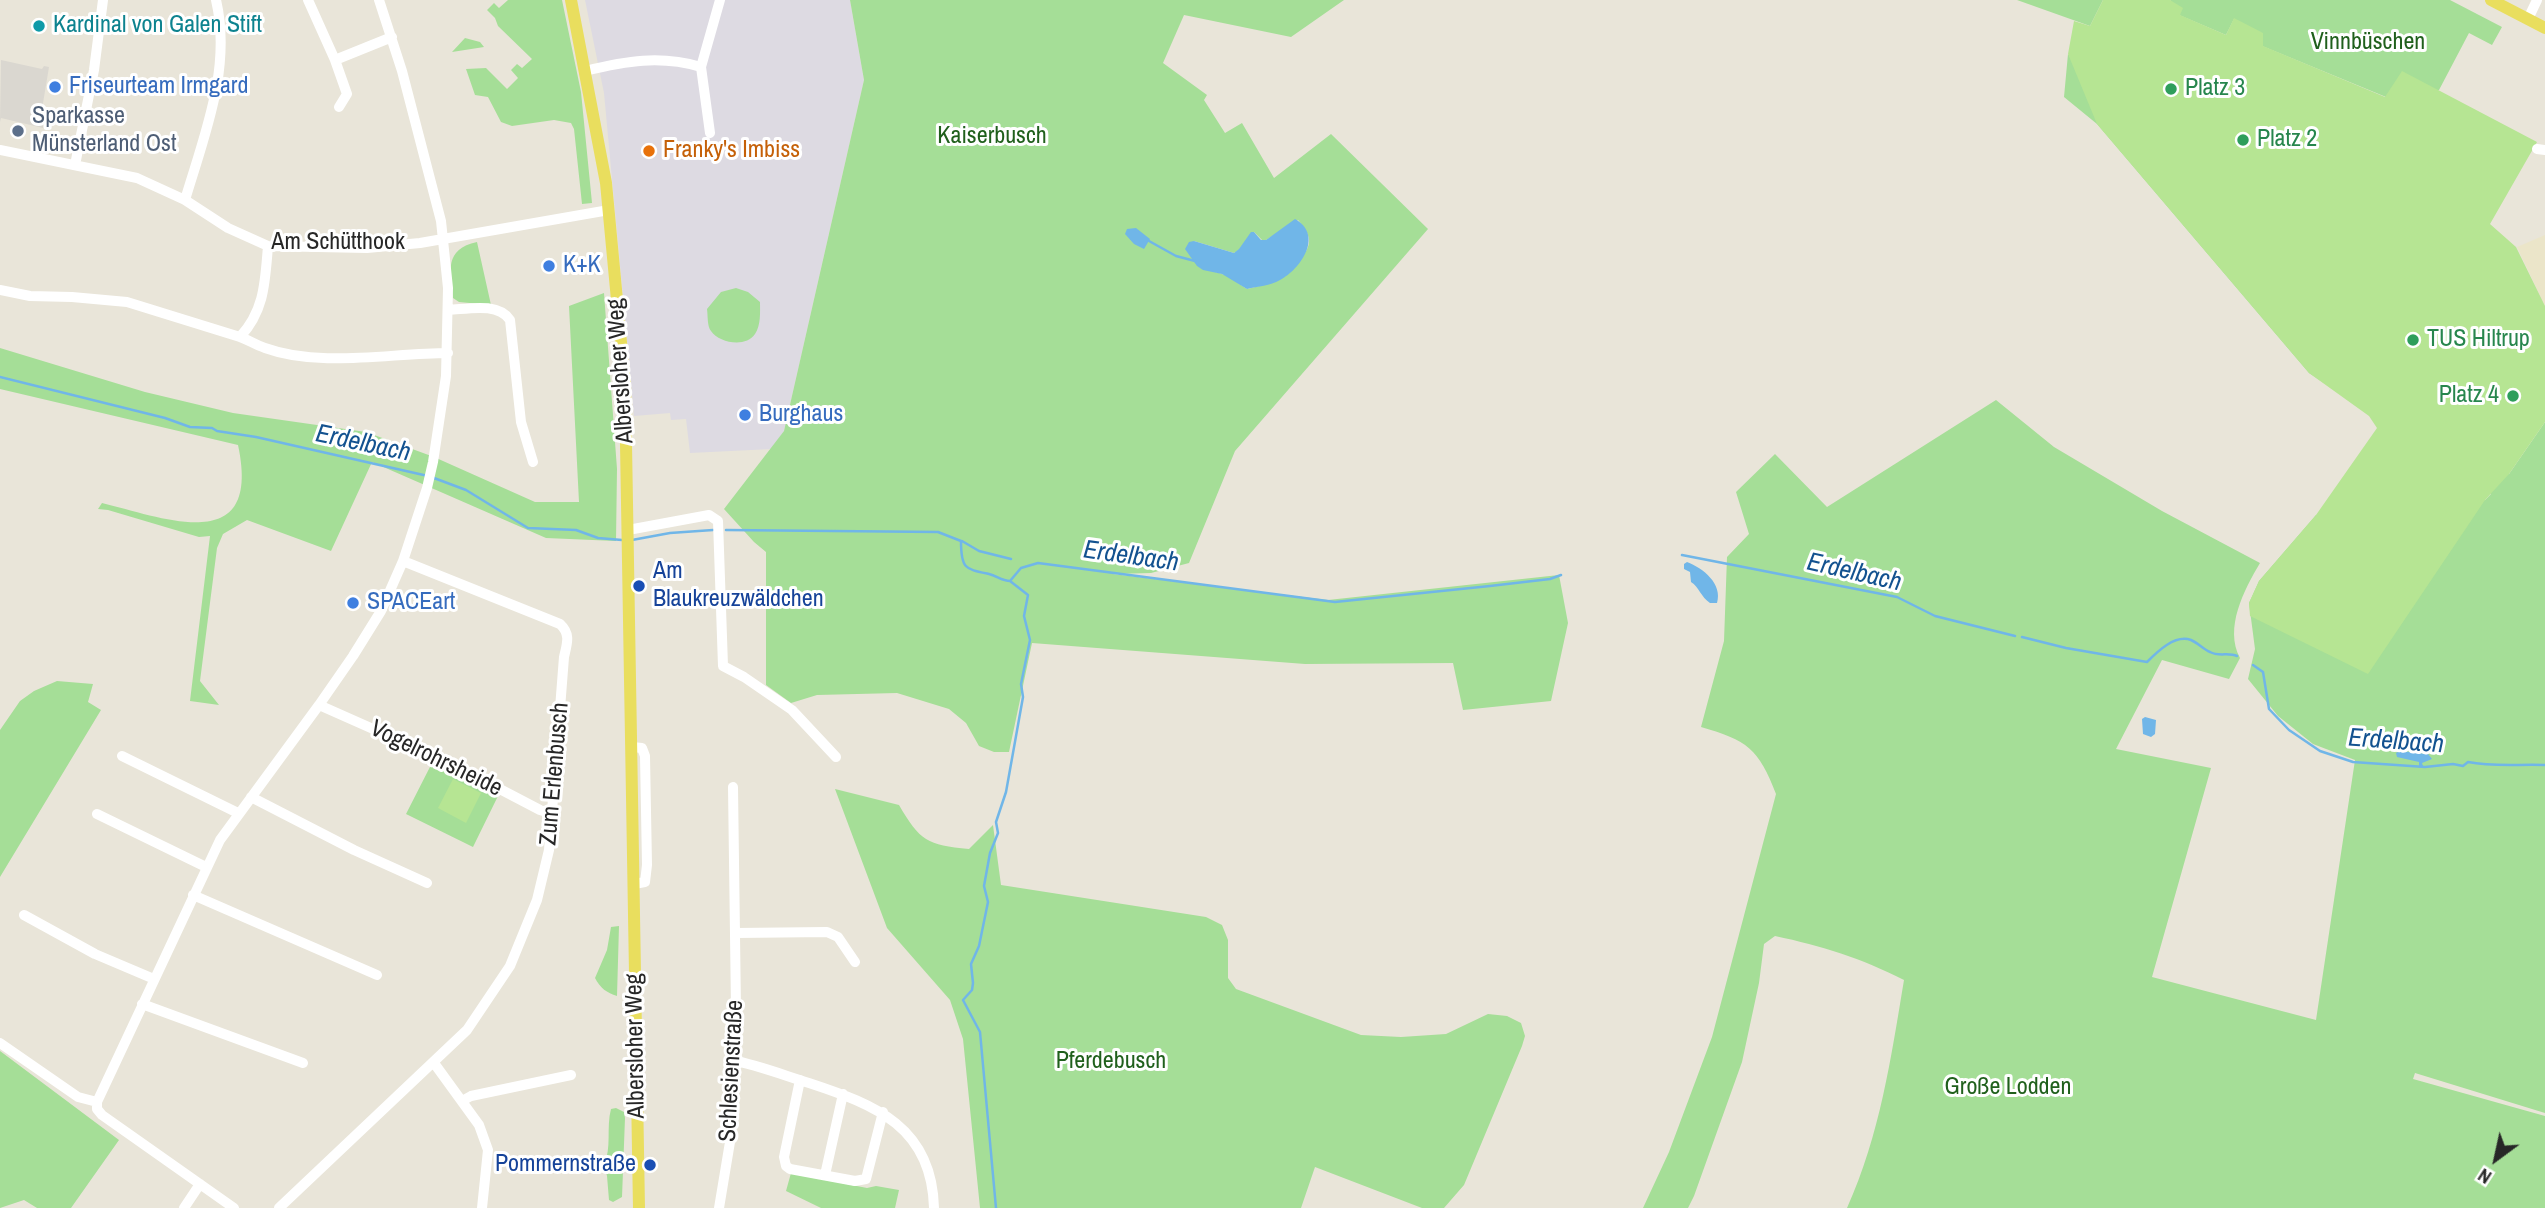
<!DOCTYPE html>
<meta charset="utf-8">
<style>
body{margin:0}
#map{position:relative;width:2545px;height:1208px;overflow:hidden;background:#e9e5d9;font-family:"Archivo Narrow",sans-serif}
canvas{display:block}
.north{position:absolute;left:2461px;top:1124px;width:70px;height:70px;-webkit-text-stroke:5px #fff;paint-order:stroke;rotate:213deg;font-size:19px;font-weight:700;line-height:28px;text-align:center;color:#272727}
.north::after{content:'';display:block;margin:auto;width:24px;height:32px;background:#272727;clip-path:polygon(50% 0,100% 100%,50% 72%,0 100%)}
</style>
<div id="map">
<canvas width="2545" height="1208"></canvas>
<div class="north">N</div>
</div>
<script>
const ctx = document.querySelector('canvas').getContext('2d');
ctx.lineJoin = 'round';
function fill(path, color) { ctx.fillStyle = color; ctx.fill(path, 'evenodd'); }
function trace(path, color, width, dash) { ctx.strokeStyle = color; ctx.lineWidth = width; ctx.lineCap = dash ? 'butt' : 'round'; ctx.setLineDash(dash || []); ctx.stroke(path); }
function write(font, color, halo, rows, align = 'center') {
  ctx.font = font + ' "Archivo Narrow",sans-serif'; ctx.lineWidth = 6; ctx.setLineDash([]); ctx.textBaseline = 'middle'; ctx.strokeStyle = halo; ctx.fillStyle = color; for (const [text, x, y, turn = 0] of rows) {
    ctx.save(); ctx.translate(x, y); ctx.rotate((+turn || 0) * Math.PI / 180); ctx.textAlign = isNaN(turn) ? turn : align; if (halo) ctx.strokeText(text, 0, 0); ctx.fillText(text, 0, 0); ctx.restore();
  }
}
fill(new Path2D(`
 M 585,0 L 850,0 L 864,80 L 784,431 L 772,449 L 690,453 L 686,419 L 671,420 L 670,413 L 634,416 L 604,93 Z`), '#dddae2');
fill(new Path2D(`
 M 2545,235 L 2545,306 L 2517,247 Z`), '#ebe5c9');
fill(new Path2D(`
 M 508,0 L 562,0 L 581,92 L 592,203 L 582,204 L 574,129 L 571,123 L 554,120 L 512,126 L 501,122 L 488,97 L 475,95 L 466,69 L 486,68 L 507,89 L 518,78 L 511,70 L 517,64 L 522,68 L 532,59 L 498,26 L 495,18 L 487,10 L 494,3 L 499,8 Z
 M 850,0 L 1344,0 L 1291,37 L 1184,15 L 1163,63 L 1207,95 L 1204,100 L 1225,133 L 1242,123 L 1274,178 L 1331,134 L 1428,229 L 1235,451 L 1189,563 L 1151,573 L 1113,574 L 1328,600 L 1559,575 L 1568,623 L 1551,701 L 1463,710 L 1453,663 L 1305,664 L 1032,643 L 1009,752 L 994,752 L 979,746 L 966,723 L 949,709 L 897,693 L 817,695 L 791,703 L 766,685 L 766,552 L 754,542 L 724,509 L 784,431 L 864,80 ZM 1298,220 C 1312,237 1313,243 1300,260 C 1286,279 1270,284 1247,289 C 1239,284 1231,277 1222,274 C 1204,267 1201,273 1190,254 L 1194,241 L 1234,253 C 1243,249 1246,238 1254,232 L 1262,240 L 1266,240 Z
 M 2017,0 L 2103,0 L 2090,26 Z
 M 2170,0 L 2450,0 L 2502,27 L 2492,45 L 2469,33 L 2439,90 L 2386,97 L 2262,46 L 2234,19 L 2226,35 L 2179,15 Z
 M 465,38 L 480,42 L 484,47 L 452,52 Z
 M 2068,54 L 2094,86 L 2509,474 L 2545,422 L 2545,1113 L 2415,1073 L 2413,1079 L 2545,1116 L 2545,1208 L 1847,1208 C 1880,1135 1891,1058 1904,980 C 1861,958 1822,946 1775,936 L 1764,944 L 1759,983 L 1742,1062 L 1694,1196 L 1688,1208 L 1643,1208 L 1669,1152 L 1712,1037 L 1776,794 C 1759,749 1747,740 1701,727 L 1724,641 L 1727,557 L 1749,534 L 1736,492 L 1775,454 L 1827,507 L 1996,400 L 2054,447 L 2162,511 L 2260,563 C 2244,590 2224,628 2240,658 L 2229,679 L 2162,660 L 2116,749 L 2211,768 L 2152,977 L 2316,1020 L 2355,760 L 2313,744 L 2278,716 L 2248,679 L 2255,649 L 2249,603 L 2259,581 L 2316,515 L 2485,500 L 2491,494 L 2309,373 L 2097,124 L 2064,97 Z
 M 477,242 L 491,305 L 459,302 L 453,298 C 450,271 444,249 477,242 Z
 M 736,288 L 748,292 L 760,302 C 760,312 761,325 755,334 C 746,348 719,343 711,331 C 707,326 708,316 707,309 L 721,292 Z
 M 604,293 L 617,469 L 616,541 L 546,538 L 372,462 L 331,551 L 247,520 L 223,534 L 217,548 L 200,681 L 219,705 L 190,701 L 210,536 L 199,537 L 108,510 L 98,509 L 102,503 C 167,519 262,557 238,445 L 0,389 L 0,348 L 145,392 L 233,413 L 366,432 L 434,457 L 535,502 L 579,502 L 569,306 Z
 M 57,681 L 93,684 L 88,702 L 101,710 L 0,877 L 0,730 L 20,701 L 34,691 Z
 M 432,763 L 498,796 L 473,847 L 406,814 Z
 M 835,789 L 899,805 C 920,841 927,845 969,849 L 993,825 L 1001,885 L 1206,917 L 1222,925 L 1228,940 L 1228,978 L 1236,989 L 1361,1035 L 1401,1037 L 1446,1034 L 1488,1014 L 1507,1016 L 1521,1023 L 1525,1036 L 1522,1046 L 1464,1185 L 1444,1208 L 1422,1208 L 1315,1167 L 1301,1208 L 980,1208 L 963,1039 L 950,1000 L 887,928 Z
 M 619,926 L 617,996 C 607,993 600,988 595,978 L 607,950 L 611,927 Z
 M 0,1051 L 119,1140 L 71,1208 L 37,1208 L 24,1200 L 0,1208 Z
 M 616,1108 L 624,1112 L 625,1118 L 622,1197 L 613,1202 L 609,1200 L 607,1176 L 604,1165 C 612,1147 606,1128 611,1109 Z
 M 791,1173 L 867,1188 L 876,1186 L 899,1190 L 895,1208 L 821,1208 L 786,1191 Z`), '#a5de97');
fill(new Path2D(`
 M 2103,0 L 2170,0 L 2183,8 L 2180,15 L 2226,35 L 2234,18 L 2263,33 L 2263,46 L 2385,97 L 2402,71 L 2537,142 L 2490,224 L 2516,247 L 2545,306 L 2545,422 L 2509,474 L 2485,500 L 2368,674 L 2250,616 L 2249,603 L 2259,581 L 2316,515 L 2377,428 L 2369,416 L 2309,373 L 2097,124 L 2068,54 L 2074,21 L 2090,26 Z
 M 453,779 L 481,793 L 466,823 L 438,808 Z`), '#b6e593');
fill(new Path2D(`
 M 1,60 L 42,69 L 44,66 L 49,67 L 40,121 L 43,122 L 43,128 L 1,118 L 0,122 Z`), '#dad7d0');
fill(new Path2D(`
 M 1295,219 C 1324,235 1301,269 1280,280 C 1270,286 1258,286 1247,289 L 1222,274 L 1203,270 L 1197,266 L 1185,249 L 1189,242 L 1194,241 L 1234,253 L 1239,249 L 1251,232 L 1254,232 L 1261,240 L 1266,240 Z
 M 1136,228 L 1150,239 L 1144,249 L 1134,244 L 1125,234 L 1127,229 Z
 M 1687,562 C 1703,568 1723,584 1717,603 L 1710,603 C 1701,597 1699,587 1691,582 L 1690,572 L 1684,569 L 1684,564 Z
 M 2145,717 L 2156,720 L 2155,734 L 2151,737 L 2143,734 L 2142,719 Z
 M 2400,751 L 2428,754 L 2432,759 L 2422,763 L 2423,766 L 2419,766 L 2419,762 L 2397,757 L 2396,753 Z`), '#70b6e8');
trace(new Path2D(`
 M 1149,241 L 1176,256 L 1195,261
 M 0,377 L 165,418 L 190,427 L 212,428 L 217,431 L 256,437 L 428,476
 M 434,478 L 466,490 L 528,528 L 576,530 L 598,538 L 622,540
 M 726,530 L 938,532 L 961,541 C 961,569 965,569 989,574 C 997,576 1002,581 1010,581 L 1021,568 L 1038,563 L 1335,602 L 1490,586 L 1550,579 L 1561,575
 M 632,540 L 670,533 L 713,530
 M 962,541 L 979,551 L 1011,559
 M 1682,555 L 1897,597 L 1935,616 L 2015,636
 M 2022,637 L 2066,648 L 2147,662 C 2157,652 2175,634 2191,640 C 2198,643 2203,649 2210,652 C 2219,657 2228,652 2237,656
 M 2253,665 L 2263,672 L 2269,709 L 2289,730 L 2320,751 L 2353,762 L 2425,767 L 2453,764 L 2463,766 L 2468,762 C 2493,767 2519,764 2545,765
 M 996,1208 L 980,1032 L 963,1000 L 972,990 L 973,983 L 971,964 L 979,946 L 988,902 L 984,886 L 990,853 L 998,833 L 996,822 L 1006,792 L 1023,697 L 1021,684 L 1030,640 L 1024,616 L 1028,595 L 1010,581`), '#70b6e8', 2.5);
trace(new Path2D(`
 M 308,0 L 335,60
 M 2528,19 L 2537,0
 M 701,67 L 720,0
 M 585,71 C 626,61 660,55 701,67 L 710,133
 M 339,107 L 347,94 L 335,60 L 392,37
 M 2537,149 L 2545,150
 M 0,150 L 137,178 L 185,200 L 228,228 L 268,246 L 367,248 L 420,243 L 609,210
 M 75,165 L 94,70 L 103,0
 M 185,200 C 204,136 232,68 216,0
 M 268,246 C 265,281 265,310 240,337 C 248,340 256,345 265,348 C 320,368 390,353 448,353
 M 0,290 L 30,296 L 72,297 L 127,302 L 240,337
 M 449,310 C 468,309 498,302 510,320 L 521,422 L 533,462
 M 628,530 L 709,515 L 718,521 L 723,666 L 744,677 L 792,710 L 836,757
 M 319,705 L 452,764 L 540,810 L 553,814
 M 632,747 L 642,748 L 645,756 L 647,865 L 645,882 L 634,884
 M 122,756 L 238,813
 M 251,797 L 354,850 L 427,883
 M 97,814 L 206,867
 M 193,895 L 377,975
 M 24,915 L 95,954 L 154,979
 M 736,933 L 827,932 L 838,937 L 855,962
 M 142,1004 L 303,1063
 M 0,1043 L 78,1097 L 97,1102
 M 731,1060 C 758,1065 783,1075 809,1083 C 876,1105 932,1127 934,1208
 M 434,1063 L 479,1125 L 488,1150 L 482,1208
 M 800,1080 L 784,1157 L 786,1166 L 790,1169 L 855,1181 L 866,1179 L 883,1112
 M 462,1101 L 471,1096 L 571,1075
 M 97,1102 L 220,840 L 319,705 L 353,656 L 381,611 L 403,561 L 427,488 L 433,462 L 446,376 L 448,288 L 441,221 L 402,71 L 379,0
 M 97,1102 L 97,1109 L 102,1115 L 234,1208
 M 825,1175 L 843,1094
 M 184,1208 L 200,1184
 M 279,1208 L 467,1030 L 510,966 L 537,900 L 549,850 L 564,657 C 567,644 571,634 560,624 L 403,561
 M 719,1208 L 730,1142 L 731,1060 L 736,1009 L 733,787`), '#fff', 10);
trace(new Path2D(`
 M 571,0 L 606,183 L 625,385 L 639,1208
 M 2491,0 L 2545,28`), '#e9de5e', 12);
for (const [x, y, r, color] of [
 [39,26,7,"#0f9aa8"],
 [55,87,7,"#3f7fe0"],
 [2171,89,7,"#2e9e5b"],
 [18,131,7,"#5c6f8a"],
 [2243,140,7,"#2e9e5b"],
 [649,151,7,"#e8710a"],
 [549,266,7,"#3f7fe0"],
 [2413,340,7,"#2e9e5b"],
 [2513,396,7,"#2e9e5b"],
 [745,415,7,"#3f7fe0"],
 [639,586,7,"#1a4fb4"],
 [353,603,7,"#3f7fe0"],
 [650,1165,7,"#1a4fb4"]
]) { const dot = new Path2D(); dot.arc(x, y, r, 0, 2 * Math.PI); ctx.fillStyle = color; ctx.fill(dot); trace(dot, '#fff', 2.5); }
write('24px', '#0d838f', '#fff', [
 ["Kardinal von Galen Stift",53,26]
], 'left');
write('24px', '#20601c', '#fff', [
 ["Vinnbüschen",2368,43],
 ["Kaiserbusch",992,137],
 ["Pferdebusch",1111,1062],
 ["Große Lodden",2008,1088]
]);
write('24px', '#366cbe', '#fff', [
 ["Friseurteam Irmgard",69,87],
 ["K+K",563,266],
 ["Burghaus",759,415],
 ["SPACEart",367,603]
], 'left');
write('24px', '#27864d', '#fff', [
 ["Platz 3",2185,89],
 ["Platz 2",2257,140],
 ["TUS Hiltrup",2427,340],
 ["Platz 4",2499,396,"right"]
], 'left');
write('24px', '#4e5e75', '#fff', [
 ["Sparkasse",32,117],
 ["Münsterland Ost",32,145]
], 'left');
write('24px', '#c56008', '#fff', [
 ["Franky's Imbiss",663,151]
], 'left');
write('24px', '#272727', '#fff', [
 ["Am Schütthook",338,243],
 ["Albersloher Weg",621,371,-94],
 ["Vogelrohrsheide",436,759,26],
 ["Zum Erlenbusch",555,774,-85],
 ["Albersloher Weg",636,1046,-91],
 ["Schlesienstraße",732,1071,-87]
]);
write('24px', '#164399', '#fff', [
 ["Am",653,572],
 ["Blaukreuzwäldchen",653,600],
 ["Pommernstraße",636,1165,"right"]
], 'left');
write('italic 26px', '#135290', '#fff', [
 ["Erdelbach",363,444,12],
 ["Erdelbach",1131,557,8],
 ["Erdelbach",1854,573,13],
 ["Erdelbach",2396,742,4]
]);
</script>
